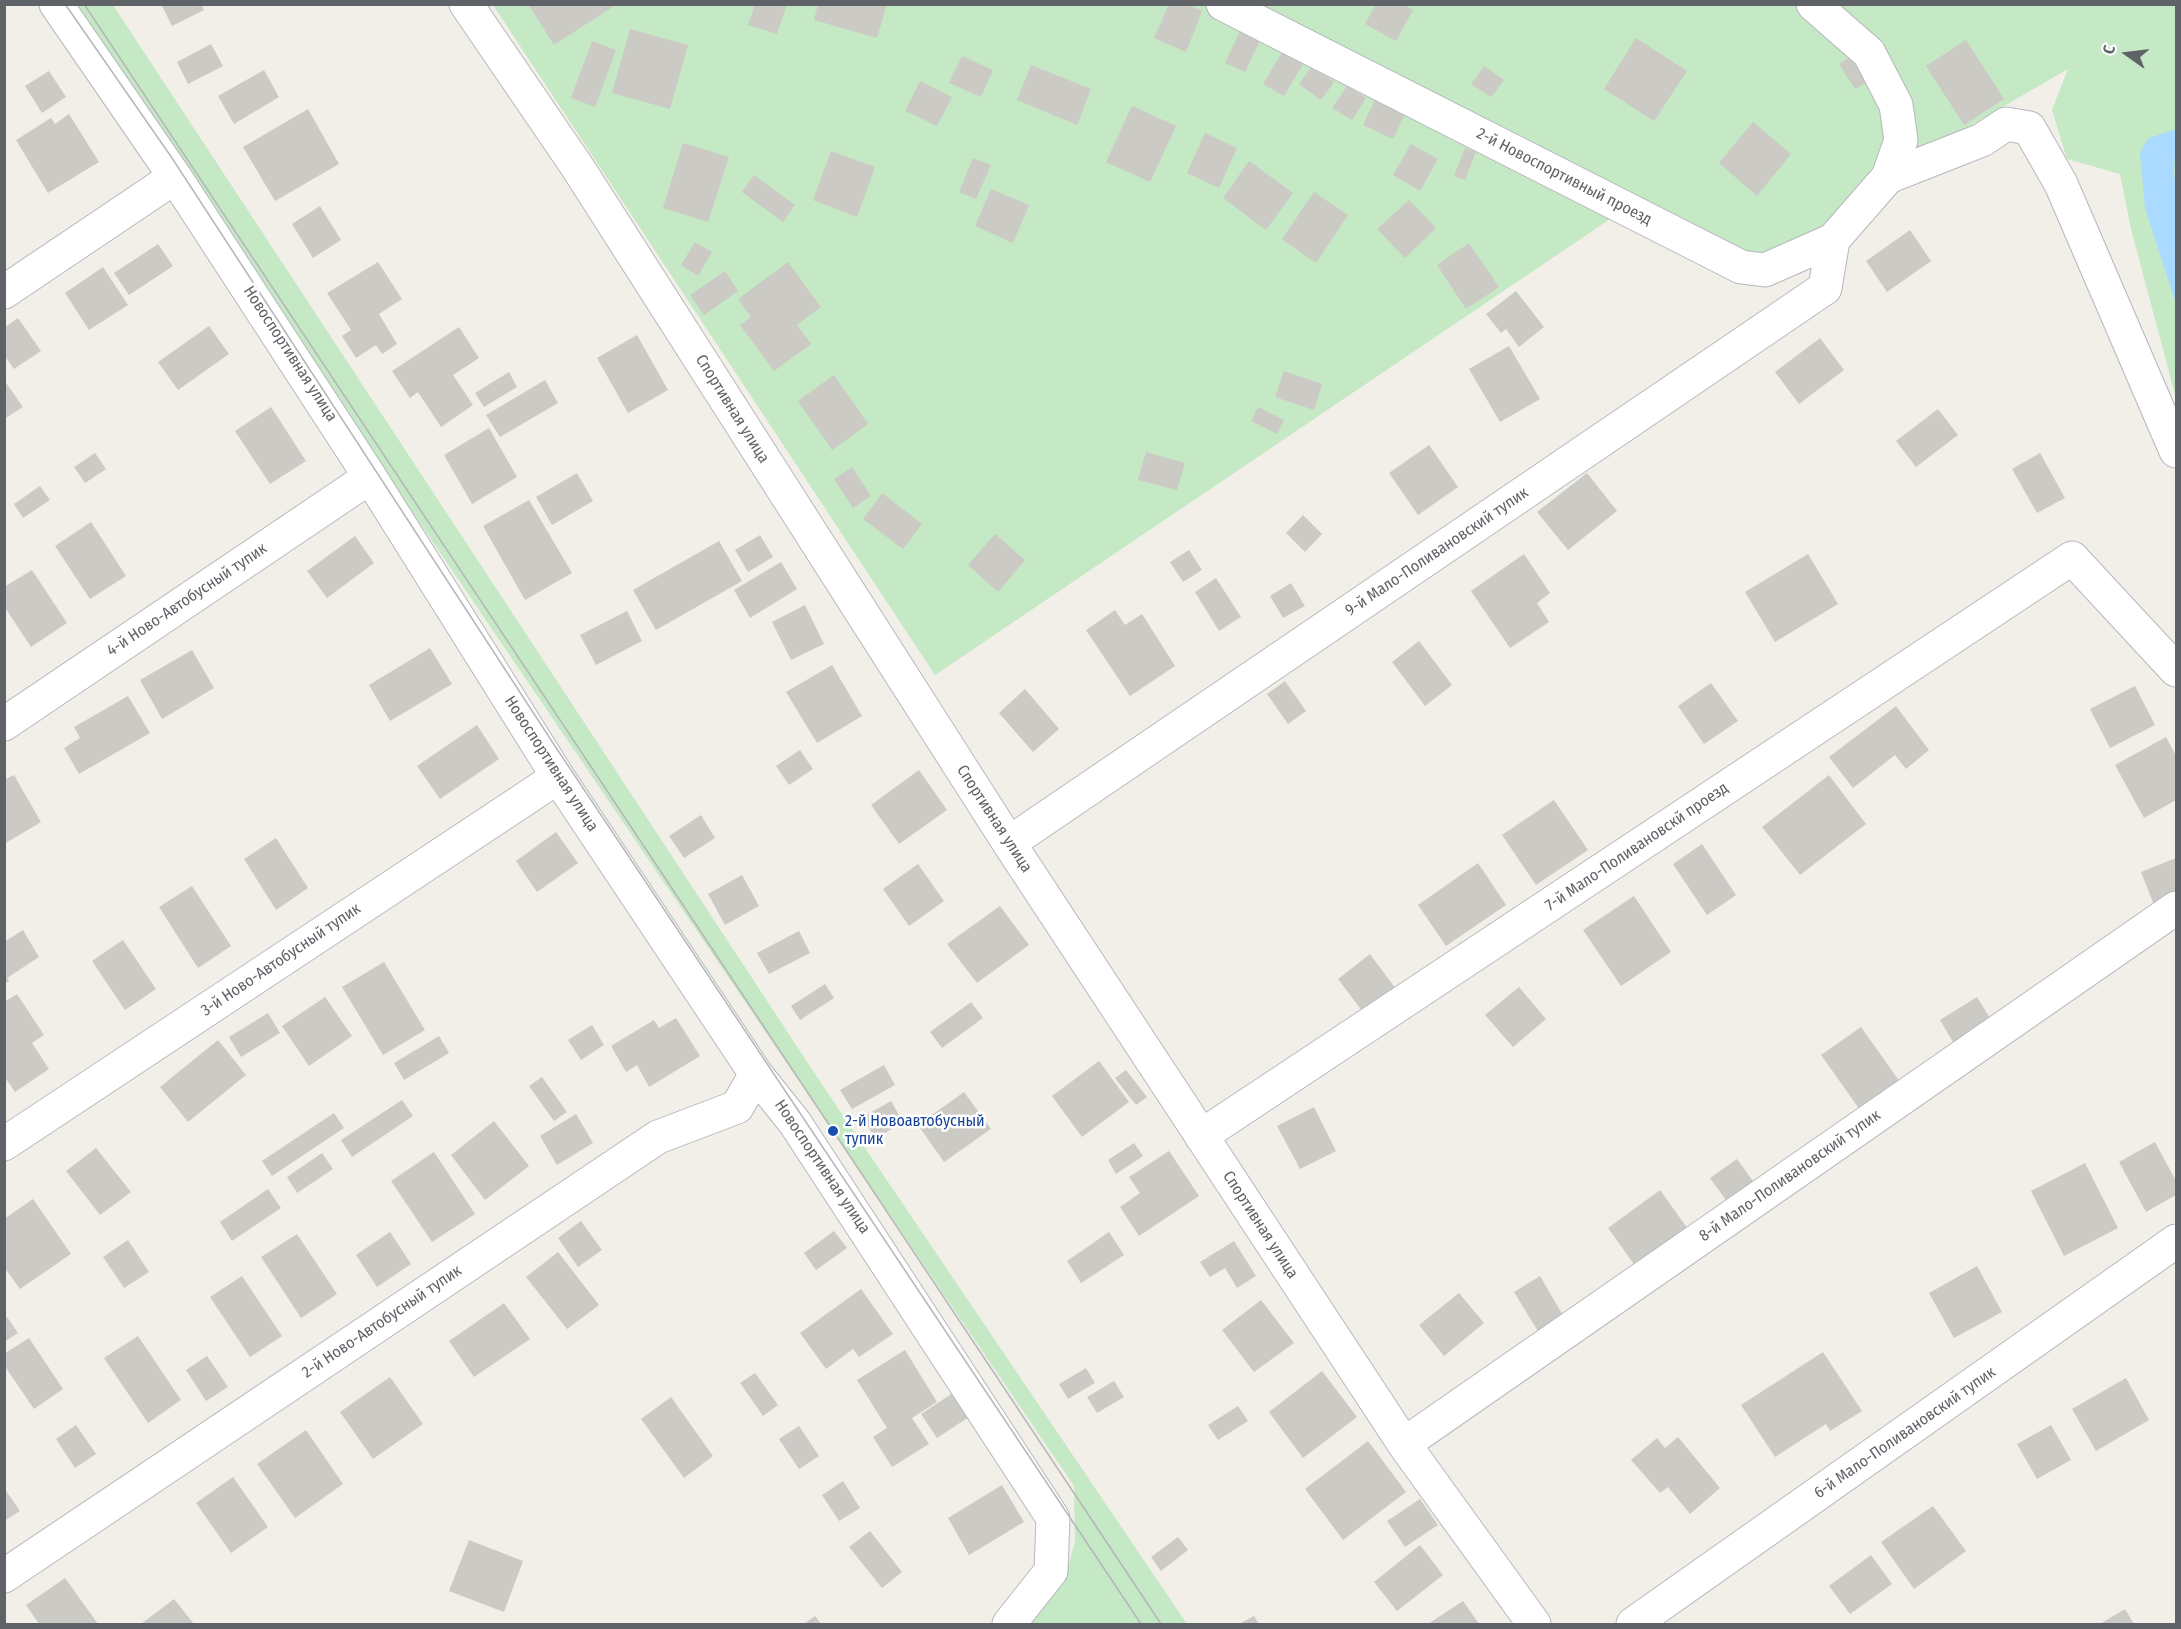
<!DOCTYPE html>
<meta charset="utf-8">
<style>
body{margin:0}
#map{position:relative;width:2181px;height:1629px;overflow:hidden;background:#f1efe8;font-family:"Fira Sans Condensed",sans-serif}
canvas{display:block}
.frame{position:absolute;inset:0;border:6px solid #5f6368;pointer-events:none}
.north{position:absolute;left:2097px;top:24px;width:60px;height:60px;-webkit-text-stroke:4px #fff;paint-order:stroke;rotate:284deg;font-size:16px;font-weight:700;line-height:24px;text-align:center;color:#5f6368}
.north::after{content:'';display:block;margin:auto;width:21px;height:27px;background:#5f6368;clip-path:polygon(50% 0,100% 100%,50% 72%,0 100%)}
</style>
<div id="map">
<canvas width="2181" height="1629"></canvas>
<div class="frame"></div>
<div class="north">С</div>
</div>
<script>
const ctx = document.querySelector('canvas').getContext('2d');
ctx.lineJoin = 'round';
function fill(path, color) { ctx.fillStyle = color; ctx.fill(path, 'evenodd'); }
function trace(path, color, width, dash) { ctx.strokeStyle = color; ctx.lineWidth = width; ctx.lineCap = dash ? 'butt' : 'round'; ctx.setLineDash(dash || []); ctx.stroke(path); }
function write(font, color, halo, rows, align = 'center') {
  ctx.font = font + ' "Fira Sans Condensed",sans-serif'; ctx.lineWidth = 5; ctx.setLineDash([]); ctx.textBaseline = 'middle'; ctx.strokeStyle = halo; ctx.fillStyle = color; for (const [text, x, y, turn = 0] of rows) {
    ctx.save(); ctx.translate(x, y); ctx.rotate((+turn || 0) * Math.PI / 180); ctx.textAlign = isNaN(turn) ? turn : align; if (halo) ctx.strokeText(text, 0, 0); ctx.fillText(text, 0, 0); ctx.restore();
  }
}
fill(new Path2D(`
 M 68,5 L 113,5 L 817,1077 L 1187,1624 L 1021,1624 L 1064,1580 L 1075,1542 L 1074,1486 Z
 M 493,5 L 1204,5 L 1619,213 L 935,675 Z
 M 1255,5 L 2176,5 L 2176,398 L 2131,229 L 2120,174 L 2067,159 L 2052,110 L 2068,69 L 1932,148 L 1837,218 L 1797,244 L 1761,258 L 1718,244 Z`), '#c5e8c5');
fill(new Path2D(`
 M 2176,129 L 2174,176 L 2176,181 L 2176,304 L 2145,208 L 2140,152 L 2149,138 Z`), '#aadaff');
fill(new Path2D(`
 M 161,4 L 201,4 L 204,10 L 172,26 Z
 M 528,4 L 613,4 L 614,6 L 554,45 Z
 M 755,4 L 787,4 L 777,34 L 748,25 Z
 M 818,4 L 887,4 L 877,38 L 814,20 Z
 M 1169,4 L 1186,4 L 1202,11 L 1186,52 L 1154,38 Z
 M 1376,4 L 1403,4 L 1413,10 L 1396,41 L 1365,24 Z
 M 630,29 L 688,45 L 670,109 L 612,93 Z
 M 1241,29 L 1261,38 L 1245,72 L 1225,63 Z
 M 1636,38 L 1687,71 L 1654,121 L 1604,89 Z
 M 1966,40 L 2004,99 L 1964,125 L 1926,66 Z
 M 592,41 L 616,50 L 595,107 L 571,98 Z
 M 211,44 L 223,66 L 188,84 L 177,62 Z
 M 1283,51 L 1303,64 L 1284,96 L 1263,84 Z
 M 1856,53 L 1872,79 L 1855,89 L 1839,64 Z
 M 962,56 L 993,70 L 981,97 L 949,83 Z
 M 1031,65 L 1091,89 L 1077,125 L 1017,100 Z
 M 1312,66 L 1334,82 L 1321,100 L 1299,84 Z
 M 1484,66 L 1504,80 L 1491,97 L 1471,84 Z
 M 264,70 L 279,97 L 234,124 L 218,96 Z
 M 49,71 L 66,97 L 42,113 L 25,86 Z
 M 920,81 L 952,97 L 937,126 L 905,111 Z
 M 1347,86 L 1366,98 L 1352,120 L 1332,108 Z
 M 1376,98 L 1406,112 L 1393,139 L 1363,125 Z
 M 1132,106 L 1176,126 L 1150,182 L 1106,162 Z
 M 308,109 L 339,164 L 275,201 L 243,147 Z
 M 69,114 L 99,162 L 48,193 L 16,140 L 51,118 L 55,124 Z
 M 1753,122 L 1791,154 L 1757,196 L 1719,163 Z
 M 1205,133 L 1237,148 L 1219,188 L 1187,173 Z
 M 683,143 L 729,157 L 708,222 L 663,208 Z
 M 1411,144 L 1438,159 L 1420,191 L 1393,175 Z
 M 1465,148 L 1476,152 L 1465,180 L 1454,176 Z
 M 831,151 L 875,167 L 857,217 L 813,200 Z
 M 973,158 L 991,165 L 976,199 L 959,192 Z
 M 1249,161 L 1293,193 L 1266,230 L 1223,198 Z
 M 754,175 L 795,205 L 783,222 L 742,192 Z
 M 991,189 L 1029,205 L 1013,243 L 975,226 Z
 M 1314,192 L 1348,215 L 1316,263 L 1282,239 Z
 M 1409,200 L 1436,228 L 1405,258 L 1377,229 Z
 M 320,206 L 341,240 L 313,258 L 292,224 Z
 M 1910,230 L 1931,261 L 1887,292 L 1866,261 Z
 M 695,242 L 712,252 L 698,276 L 681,265 Z
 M 1469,243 L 1499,287 L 1466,309 L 1437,265 Z
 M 158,244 L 173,266 L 129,295 L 114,273 Z
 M 378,262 L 402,299 L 379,314 L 397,344 L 382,354 L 376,345 L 356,358 L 342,336 L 351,330 L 327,293 Z
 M 788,262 L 821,307 L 797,325 L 811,344 L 774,371 L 740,325 L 751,317 L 738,299 Z
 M 103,267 L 128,305 L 89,330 L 65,293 Z
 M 725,271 L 738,291 L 704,315 L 690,295 Z
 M 1516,291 L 1544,327 L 1519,347 L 1506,329 L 1501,333 L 1486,314 Z
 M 18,318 L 41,351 L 14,369 L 4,355 L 4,328 Z
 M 209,326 L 229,354 L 178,390 L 158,362 Z
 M 459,327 L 479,358 L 453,375 L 473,405 L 441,427 L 418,392 L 410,398 L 392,371 Z
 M 637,335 L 668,390 L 628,413 L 597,358 Z
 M 1820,338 L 1844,370 L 1799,404 L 1775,372 Z
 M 1509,346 L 1540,399 L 1500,422 L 1469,369 Z
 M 1284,371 L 1322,384 L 1314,410 L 1275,397 Z
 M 509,372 L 517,387 L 484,407 L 475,393 Z
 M 834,375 L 868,424 L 832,450 L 798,401 Z
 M 4,380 L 23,407 L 4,419 Z
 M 545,380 L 558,403 L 500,437 L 486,415 Z
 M 271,407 L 306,461 L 270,484 L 235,431 Z
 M 1258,407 L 1284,420 L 1277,434 L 1251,421 Z
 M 1938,409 L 1958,435 L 1916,467 L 1896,441 Z
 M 489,428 L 517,477 L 472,504 L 444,455 Z
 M 1429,445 L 1458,487 L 1418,515 L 1389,473 Z
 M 1146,452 L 1185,463 L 1177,490 L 1138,480 Z
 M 95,453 L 106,469 L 85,483 L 74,467 Z
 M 2040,453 L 2065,498 L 2037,513 L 2012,469 Z
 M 852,467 L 871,496 L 853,508 L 834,479 Z
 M 577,473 L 593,501 L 552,525 L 536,497 Z
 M 1587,473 L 1617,511 L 1568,550 L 1537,512 Z
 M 40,486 L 50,500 L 23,518 L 14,504 Z
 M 882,493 L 922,524 L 903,549 L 863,519 Z
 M 529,500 L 572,573 L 525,600 L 483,526 Z
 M 1303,515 L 1322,534 L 1305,552 L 1286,533 Z
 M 91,522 L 126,576 L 90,599 L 55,546 Z
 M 995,534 L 1025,560 L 998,592 L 968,565 Z
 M 760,535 L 773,557 L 748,572 L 735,550 Z
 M 355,536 L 374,563 L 327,598 L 307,571 Z
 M 719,541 L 742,581 L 656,630 L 633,590 Z
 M 1189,550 L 1202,570 L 1183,582 L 1170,562 Z
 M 1524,554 L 1550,593 L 1537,603 L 1549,622 L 1510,648 L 1471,591 Z
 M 1808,554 L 1838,604 L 1775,642 L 1745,592 Z
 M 781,562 L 797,589 L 750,618 L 734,590 Z
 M 32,570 L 67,623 L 31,647 L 4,606 L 4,587 Z
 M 1216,578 L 1241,617 L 1219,631 L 1195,592 Z
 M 1291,583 L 1305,606 L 1283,618 L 1270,596 Z
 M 805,605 L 824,644 L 791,660 L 772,622 Z
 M 1115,610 L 1125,625 L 1142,614 L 1175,666 L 1130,696 L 1086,630 Z
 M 627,611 L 642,641 L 596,665 L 580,635 Z
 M 1419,641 L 1452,685 L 1425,706 L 1392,662 Z
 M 430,648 L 452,684 L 390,721 L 369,685 Z
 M 192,650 L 214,688 L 162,719 L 140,680 Z
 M 832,665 L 862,716 L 817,743 L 786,692 Z
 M 1285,681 L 1306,711 L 1288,724 L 1267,694 Z
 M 1711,683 L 1738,721 L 1704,744 L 1678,706 Z
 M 2135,686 L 2155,725 L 2110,748 L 2090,709 Z
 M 1025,689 L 1059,729 L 1033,752 L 999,713 Z
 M 128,696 L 150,733 L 79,774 L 64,748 L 80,738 L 74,727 Z
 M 1896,706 L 1929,750 L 1906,769 L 1895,755 L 1853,788 L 1829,757 Z
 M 477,725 L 499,759 L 440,799 L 417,766 Z
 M 2166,737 L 2176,756 L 2176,800 L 2144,818 L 2115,765 Z
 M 800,750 L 813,769 L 789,785 L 776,766 Z
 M 919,770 L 947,810 L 899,844 L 871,805 Z
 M 14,775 L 41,822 L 4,844 L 4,780 Z
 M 1829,775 L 1866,824 L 1800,875 L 1762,827 Z
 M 1554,800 L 1588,850 L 1536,885 L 1502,835 Z
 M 701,815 L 715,838 L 684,858 L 669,836 Z
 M 556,832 L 578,863 L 537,892 L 516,861 Z
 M 276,838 L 308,888 L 276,910 L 244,859 Z
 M 1702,844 L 1736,895 L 1707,915 L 1673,864 Z
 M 2176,858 L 2176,896 L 2154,905 L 2141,872 Z
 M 1478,863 L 1506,905 L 1446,946 L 1418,905 Z
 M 918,864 L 944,901 L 909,926 L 883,889 Z
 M 742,875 L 759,906 L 725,925 L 708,894 Z
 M 192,886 L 231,946 L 198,968 L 159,907 Z
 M 1634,896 L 1671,952 L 1621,986 L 1583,930 Z
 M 1000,906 L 1029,945 L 977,983 L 947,944 Z
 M 23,930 L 39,957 L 7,978 L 9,981 L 4,984 L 4,942 Z
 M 799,931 L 810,953 L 769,974 L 757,953 Z
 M 123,940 L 156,989 L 125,1010 L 92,961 Z
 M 1370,954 L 1398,992 L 1366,1016 L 1338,979 Z
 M 384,962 L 425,1030 L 383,1055 L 342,987 Z
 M 825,984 L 834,998 L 800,1020 L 791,1006 Z
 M 1519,987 L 1546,1019 L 1513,1047 L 1485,1015 Z
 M 17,994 L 44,1035 L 32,1043 L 49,1069 L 15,1092 L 4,1076 L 4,1002 Z
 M 325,997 L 352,1036 L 309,1066 L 282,1026 Z
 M 1977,997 L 1993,1023 L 1956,1047 L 1940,1020 Z
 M 971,1002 L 983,1018 L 942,1048 L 930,1032 Z
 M 268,1013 L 280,1033 L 241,1057 L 229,1037 Z
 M 676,1018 L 700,1056 L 649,1087 L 637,1065 L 626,1072 L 611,1046 L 654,1020 L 659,1028 Z
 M 592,1025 L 604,1045 L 581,1060 L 568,1040 Z
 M 1861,1027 L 1905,1089 L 1865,1117 L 1821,1055 Z
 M 439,1036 L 449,1053 L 404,1080 L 394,1063 Z
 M 218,1040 L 246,1075 L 188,1122 L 160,1087 Z
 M 1099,1061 L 1129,1102 L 1082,1137 L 1052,1096 Z
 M 884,1065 L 895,1085 L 852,1109 L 840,1090 Z
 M 1126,1070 L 1147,1097 L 1136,1105 L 1115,1078 Z
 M 542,1077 L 567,1112 L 554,1121 L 529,1086 Z
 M 964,1092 L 991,1129 L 944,1162 L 918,1125 Z
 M 402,1100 L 413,1116 L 352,1157 L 341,1140 Z
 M 891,1101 L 903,1122 L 875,1139 L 863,1117 Z
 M 1314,1107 L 1336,1151 L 1300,1169 L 1277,1126 Z
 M 334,1113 L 344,1128 L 272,1176 L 262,1161 Z
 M 576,1114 L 593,1143 L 557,1165 L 540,1136 Z
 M 494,1121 L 529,1166 L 485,1200 L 451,1155 Z
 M 2155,1142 L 2176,1181 L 2176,1195 L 2146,1212 L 2119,1162 Z
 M 1134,1143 L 1143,1156 L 1116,1174 L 1108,1160 Z
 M 96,1148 L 131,1192 L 100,1215 L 66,1171 Z
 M 1169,1151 L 1199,1196 L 1139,1236 L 1120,1207 L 1140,1193 L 1129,1177 Z
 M 434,1152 L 475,1214 L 432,1242 L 391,1181 Z
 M 322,1153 L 333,1169 L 297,1193 L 287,1177 Z
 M 1737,1159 L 1760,1191 L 1733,1210 L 1710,1178 Z
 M 2085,1163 L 2118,1228 L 2064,1256 L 2031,1191 Z
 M 268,1189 L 281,1208 L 232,1241 L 220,1222 Z
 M 1660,1190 L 1693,1236 L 1641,1274 L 1608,1228 Z
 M 33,1199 L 71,1254 L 20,1289 L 4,1267 L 4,1219 Z
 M 581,1221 L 602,1250 L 578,1267 L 558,1238 Z
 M 834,1231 L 847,1248 L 816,1270 L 804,1253 Z
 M 390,1232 L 411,1264 L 377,1287 L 356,1255 Z
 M 1109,1232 L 1124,1255 L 1081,1283 L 1067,1261 Z
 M 297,1234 L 337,1294 L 301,1318 L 261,1257 Z
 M 128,1240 L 149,1272 L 124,1288 L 103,1257 Z
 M 1234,1241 L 1256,1276 L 1237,1288 L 1225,1268 L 1210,1277 L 1200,1262 Z
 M 558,1252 L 599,1305 L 567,1329 L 526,1277 Z
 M 1977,1266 L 2002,1312 L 1954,1338 L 1929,1293 Z
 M 242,1276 L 282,1336 L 250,1357 L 210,1297 Z
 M 1540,1276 L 1564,1317 L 1539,1333 L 1514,1292 Z
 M 861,1289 L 893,1334 L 859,1357 L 853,1349 L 826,1369 L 800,1333 Z
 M 1459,1293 L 1484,1323 L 1444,1356 L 1419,1325 Z
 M 1261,1300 L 1294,1343 L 1254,1372 L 1222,1330 Z
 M 504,1303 L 530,1339 L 474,1377 L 449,1341 Z
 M 7,1317 L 18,1333 L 4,1342 L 4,1319 Z
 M 138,1336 L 181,1400 L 148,1423 L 104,1358 Z
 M 29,1338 L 63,1389 L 34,1409 L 4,1365 L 4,1354 Z
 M 905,1350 L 937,1402 L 912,1418 L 929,1444 L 892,1467 L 873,1437 L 887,1428 L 857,1380 Z
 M 1823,1352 L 1862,1411 L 1830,1431 L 1826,1424 L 1775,1457 L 1741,1405 Z
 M 207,1356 L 228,1387 L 206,1401 L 186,1370 Z
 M 1086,1368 L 1095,1383 L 1068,1399 L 1059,1384 Z
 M 1322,1371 L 1357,1417 L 1303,1458 L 1269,1412 Z
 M 755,1373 L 778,1405 L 763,1416 L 740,1383 Z
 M 390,1377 L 423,1424 L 373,1459 L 340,1412 Z
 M 2126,1378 L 2149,1420 L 2096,1451 L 2072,1409 Z
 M 1114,1381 L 1124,1397 L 1097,1413 L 1087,1397 Z
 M 956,1391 L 972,1415 L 937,1438 L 921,1414 Z
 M 671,1397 L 713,1456 L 684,1478 L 641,1419 Z
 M 1238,1406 L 1248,1421 L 1218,1440 L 1208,1425 Z
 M 76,1425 L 96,1454 L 75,1468 L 56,1439 Z
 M 2051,1425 L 2071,1460 L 2037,1479 L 2017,1444 Z
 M 799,1426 L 819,1456 L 799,1469 L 779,1439 Z
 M 306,1430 L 343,1484 L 295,1518 L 257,1464 Z
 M 1678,1437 L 1720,1488 L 1690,1514 L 1668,1487 L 1660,1493 L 1631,1460 L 1657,1438 L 1665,1448 Z
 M 1368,1441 L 1406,1492 L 1343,1540 L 1305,1489 Z
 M 233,1477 L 268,1527 L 231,1553 L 196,1503 Z
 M 843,1481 L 860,1508 L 839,1521 L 822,1495 Z
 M 1002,1485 L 1024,1522 L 969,1555 L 948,1518 Z
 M 4,1488 L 20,1511 L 4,1521 Z
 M 1420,1499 L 1438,1525 L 1405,1547 L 1387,1521 Z
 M 1933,1506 L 1966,1551 L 1914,1589 L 1881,1542 Z
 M 870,1531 L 902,1572 L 882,1588 L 849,1547 Z
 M 1178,1537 L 1188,1550 L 1161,1571 L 1151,1557 Z
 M 469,1540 L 523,1561 L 504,1612 L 449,1591 Z
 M 1420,1545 L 1443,1575 L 1397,1611 L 1374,1582 Z
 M 1871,1555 L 1892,1584 L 1850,1614 L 1829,1586 Z
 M 65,1578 L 98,1624 L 39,1624 L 26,1605 Z
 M 174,1599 L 194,1624 L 141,1624 Z
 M 1463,1601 L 1479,1624 L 1428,1624 Z
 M 2125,1609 L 2134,1624 L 2100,1624 Z
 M 815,1616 L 821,1624 L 804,1624 Z
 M 1254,1616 L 1259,1624 L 1239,1624 Z`), '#cccac5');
const minor = new Path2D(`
 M 56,4 L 175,177 L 370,477 L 558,777 L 756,1074 L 795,1123 L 1053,1518 L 1051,1571 L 1009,1624
 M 466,4 L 578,168 L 1009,843 L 1404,1444 L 1534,1624
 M 1223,4 L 1741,267 L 1765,270 L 1833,240 L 1888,177 L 1901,140 L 1896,105 L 1869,53 L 1813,4
 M 1888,177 L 1982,140 L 2006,124 L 2029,128 L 2061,184 L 2176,451
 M 4,292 L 175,177
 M 4,724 L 370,477
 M 1009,843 L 1825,288 L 1833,240
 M 1201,1136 L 2072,558 L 2176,670
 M 4,1144 L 558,777
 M 1404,1444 L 2176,908
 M 4,1576 L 658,1137 L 737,1107 L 756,1074
 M 1633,1624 L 2176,1241`);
trace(minor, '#b5b8bc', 35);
trace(minor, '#fff', 33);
trace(new Path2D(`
 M 65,4 L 172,158 L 553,743 L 1141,1624
 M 84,4 L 1161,1624`), '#b6b7b8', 1.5);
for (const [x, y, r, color] of [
 [833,1131,6,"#1a4fb4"]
]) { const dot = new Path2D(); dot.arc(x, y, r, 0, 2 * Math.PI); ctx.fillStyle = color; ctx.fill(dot); trace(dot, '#fff', 2); }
write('16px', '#5f6368', '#fff', [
 ["2-й Новоспортивный проезд",1564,177,27],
 ["Новоспортивная улица",290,354,57],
 ["Спортивная улица",732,409,58],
 ["9-й Мало-Поливановский тупик",1437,552,-34],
 ["4-й Ново-Автобусный тупик",187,600,-34],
 ["Новоспортивная улица",551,764,57],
 ["Спортивная улица",994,819,57],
 ["7-й Мало-Поливановскй проезд",1637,847,-34],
 ["3-й Ново-Автобусный тупик",281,960,-34],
 ["Новоспортивная улица",822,1167,56],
 ["8-й Мало-Поливановский тупик",1790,1176,-35],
 ["Спортивная улица",1260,1225,57],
 ["2-й Ново-Автобусный тупик",382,1322,-34],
 ["6-й Мало-Поливановский тупик",1905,1433,-35]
]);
write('16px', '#164399', '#fff', [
 ["2-й Новоавтобусный",845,1122],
 ["тупик",845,1140]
], 'left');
</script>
